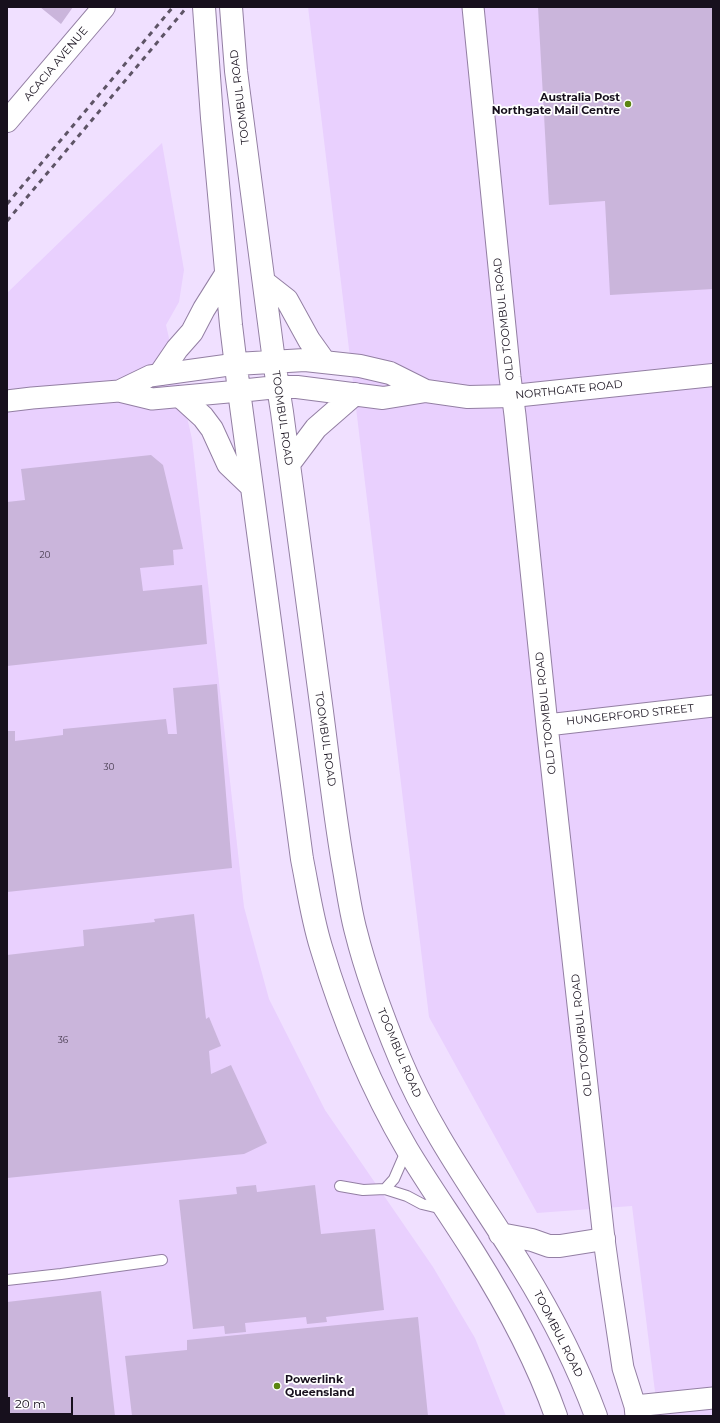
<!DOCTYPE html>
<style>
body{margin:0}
#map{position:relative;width:720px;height:1423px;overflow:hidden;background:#f0e0ff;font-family:Montserrat,sans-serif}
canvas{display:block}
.frame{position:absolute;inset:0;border:8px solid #17101d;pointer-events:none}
.scale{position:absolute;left:8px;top:1397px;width:65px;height:18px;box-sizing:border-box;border:2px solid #17101d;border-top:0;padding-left:5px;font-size:12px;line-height:14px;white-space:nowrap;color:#17101d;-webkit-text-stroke:3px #fff;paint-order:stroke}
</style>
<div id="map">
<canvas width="720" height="1423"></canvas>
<div class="frame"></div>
<div class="scale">20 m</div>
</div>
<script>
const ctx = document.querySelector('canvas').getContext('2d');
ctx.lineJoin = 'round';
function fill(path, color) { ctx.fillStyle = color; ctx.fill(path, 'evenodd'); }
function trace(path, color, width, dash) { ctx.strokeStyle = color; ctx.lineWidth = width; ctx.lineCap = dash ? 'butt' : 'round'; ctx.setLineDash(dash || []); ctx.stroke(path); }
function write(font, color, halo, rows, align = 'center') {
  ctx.font = font + ' Montserrat,sans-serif'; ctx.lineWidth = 3.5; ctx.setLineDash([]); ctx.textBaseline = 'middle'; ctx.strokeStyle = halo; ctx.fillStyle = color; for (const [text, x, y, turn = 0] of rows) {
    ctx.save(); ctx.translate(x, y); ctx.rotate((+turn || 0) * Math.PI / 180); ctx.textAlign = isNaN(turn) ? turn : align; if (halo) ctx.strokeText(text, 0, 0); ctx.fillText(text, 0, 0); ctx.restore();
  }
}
fill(new Path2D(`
 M 308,7 L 713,7 L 713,1416 L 658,1416 L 632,1206 L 537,1213 L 429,1017 Z
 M 162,143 L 184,270 L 179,302 L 166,325 L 192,439 L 244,907 L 269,999 L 325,1110 L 433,1267 L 475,1338 L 506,1416 L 7,1416 L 7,293 Z`), '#e9d0fe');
fill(new Path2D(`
 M 40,7 L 73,7 L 61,24 Z
 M 538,7 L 713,7 L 713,289 L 610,295 L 605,201 L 549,205 Z
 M 151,455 L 163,465 L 183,549 L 173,550 L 174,565 L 140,568 L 143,591 L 202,585 L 207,644 L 7,666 L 7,502 L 25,500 L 21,469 Z
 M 217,684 L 232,868 L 7,892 L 7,731 L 15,731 L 15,741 L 63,735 L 63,729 L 166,719 L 168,734 L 177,734 L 173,688 Z
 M 194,914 L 206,1019 L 209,1017 L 221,1046 L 209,1051 L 211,1074 L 231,1065 L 267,1143 L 244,1154 L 7,1178 L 7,955 L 84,946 L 83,930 L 155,922 L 154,919 Z
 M 256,1185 L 257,1192 L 315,1185 L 321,1234 L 375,1229 L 384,1310 L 326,1317 L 327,1322 L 307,1324 L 306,1317 L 245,1323 L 246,1332 L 225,1334 L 224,1326 L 193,1329 L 179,1200 L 237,1194 L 236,1187 Z
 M 101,1291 L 115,1416 L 7,1416 L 7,1302 Z
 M 418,1317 L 428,1416 L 132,1416 L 125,1356 L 187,1350 L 187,1340 Z`), '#cab5db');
const lane = new Path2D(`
 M 340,1186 L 363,1190 L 385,1189 L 407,1196 L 422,1204 L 443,1209
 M 385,1189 L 394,1179 L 407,1149
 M 7,1280 L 61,1274 L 162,1260`);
const street = new Path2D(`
 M 473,7 L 510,377 L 515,415 L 547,725 L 604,1239 L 610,1282 L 623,1368 L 635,1406 L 636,1416
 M 119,391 L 150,376 L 236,364
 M 7,401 L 32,398 L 119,391 L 152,399 L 239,391
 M 547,725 L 713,706
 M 635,1406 L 713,1398`);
const secondary = new Path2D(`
 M 204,7 L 212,118 L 231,325 L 239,391 L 302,859 C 308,889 312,918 321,947 C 342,1017 370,1086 407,1149 C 428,1184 452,1218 474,1253 C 506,1304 536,1359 556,1416
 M 231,7 L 236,71 L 274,361 L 282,412 C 295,509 308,607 321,704 C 328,757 334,811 343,864 C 347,886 350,910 356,932 C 367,976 383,1018 400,1059 C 431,1134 480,1199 522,1267 C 551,1314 577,1364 596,1416
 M 7,121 L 104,7
 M 264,282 L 287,300 L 309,340 L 324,361
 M 236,364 L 305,360 L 360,366 L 390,373 L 426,391 L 468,397 L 513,396 L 713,375
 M 160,374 L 177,349 L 192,332 L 204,309 L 226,274
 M 239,391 L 277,387 L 297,387 L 383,398 L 426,391
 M 181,397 L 203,417 L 212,429 L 228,464 L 251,486
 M 289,464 L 316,428 L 355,394
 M 500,1234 L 532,1240 L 549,1246 L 560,1246 L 604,1239`);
trace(lane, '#937fa3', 12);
trace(street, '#937fa3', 23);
trace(secondary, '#937fa3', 24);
trace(lane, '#fff', 10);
trace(street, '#fff', 21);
trace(secondary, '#fff', 22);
trace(new Path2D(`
 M 7,204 L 173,7
 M 7,221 L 187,7`), '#5e5466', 3, [5, 5]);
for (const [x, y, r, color] of [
 [628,104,4,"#5b8511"],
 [277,1386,4,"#5b8511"]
]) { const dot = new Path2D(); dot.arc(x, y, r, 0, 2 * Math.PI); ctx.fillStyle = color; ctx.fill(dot); trace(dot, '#fff', 1.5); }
write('9px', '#44394c', null, [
 ["20",45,555],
 ["30",109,767],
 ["36",63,1040]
]);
write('11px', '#17101d', '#fff', [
 ["ACACIA AVENUE",56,64,-50],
 ["TOOMBUL ROAD",240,97,-97],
 ["OLD TOOMBUL ROAD",504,319,-96],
 ["NORTHGATE ROAD",569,390,-6],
 ["TOOMBUL ROAD",282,418,82],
 ["OLD TOOMBUL ROAD",546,713,-96],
 ["HUNGERFORD STREET",630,715,-6],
 ["TOOMBUL ROAD",325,739,82],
 ["OLD TOOMBUL ROAD",582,1035,-96],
 ["TOOMBUL ROAD",399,1053,67],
 ["TOOMBUL ROAD",558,1334,63]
]);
write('bold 11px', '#17101d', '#fff', [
 ["Australia Post",620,98],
 ["Northgate Mail Centre",620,111],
 ["Powerlink",285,1380,"left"],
 ["Queensland",285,1393,"left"]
], 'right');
</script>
